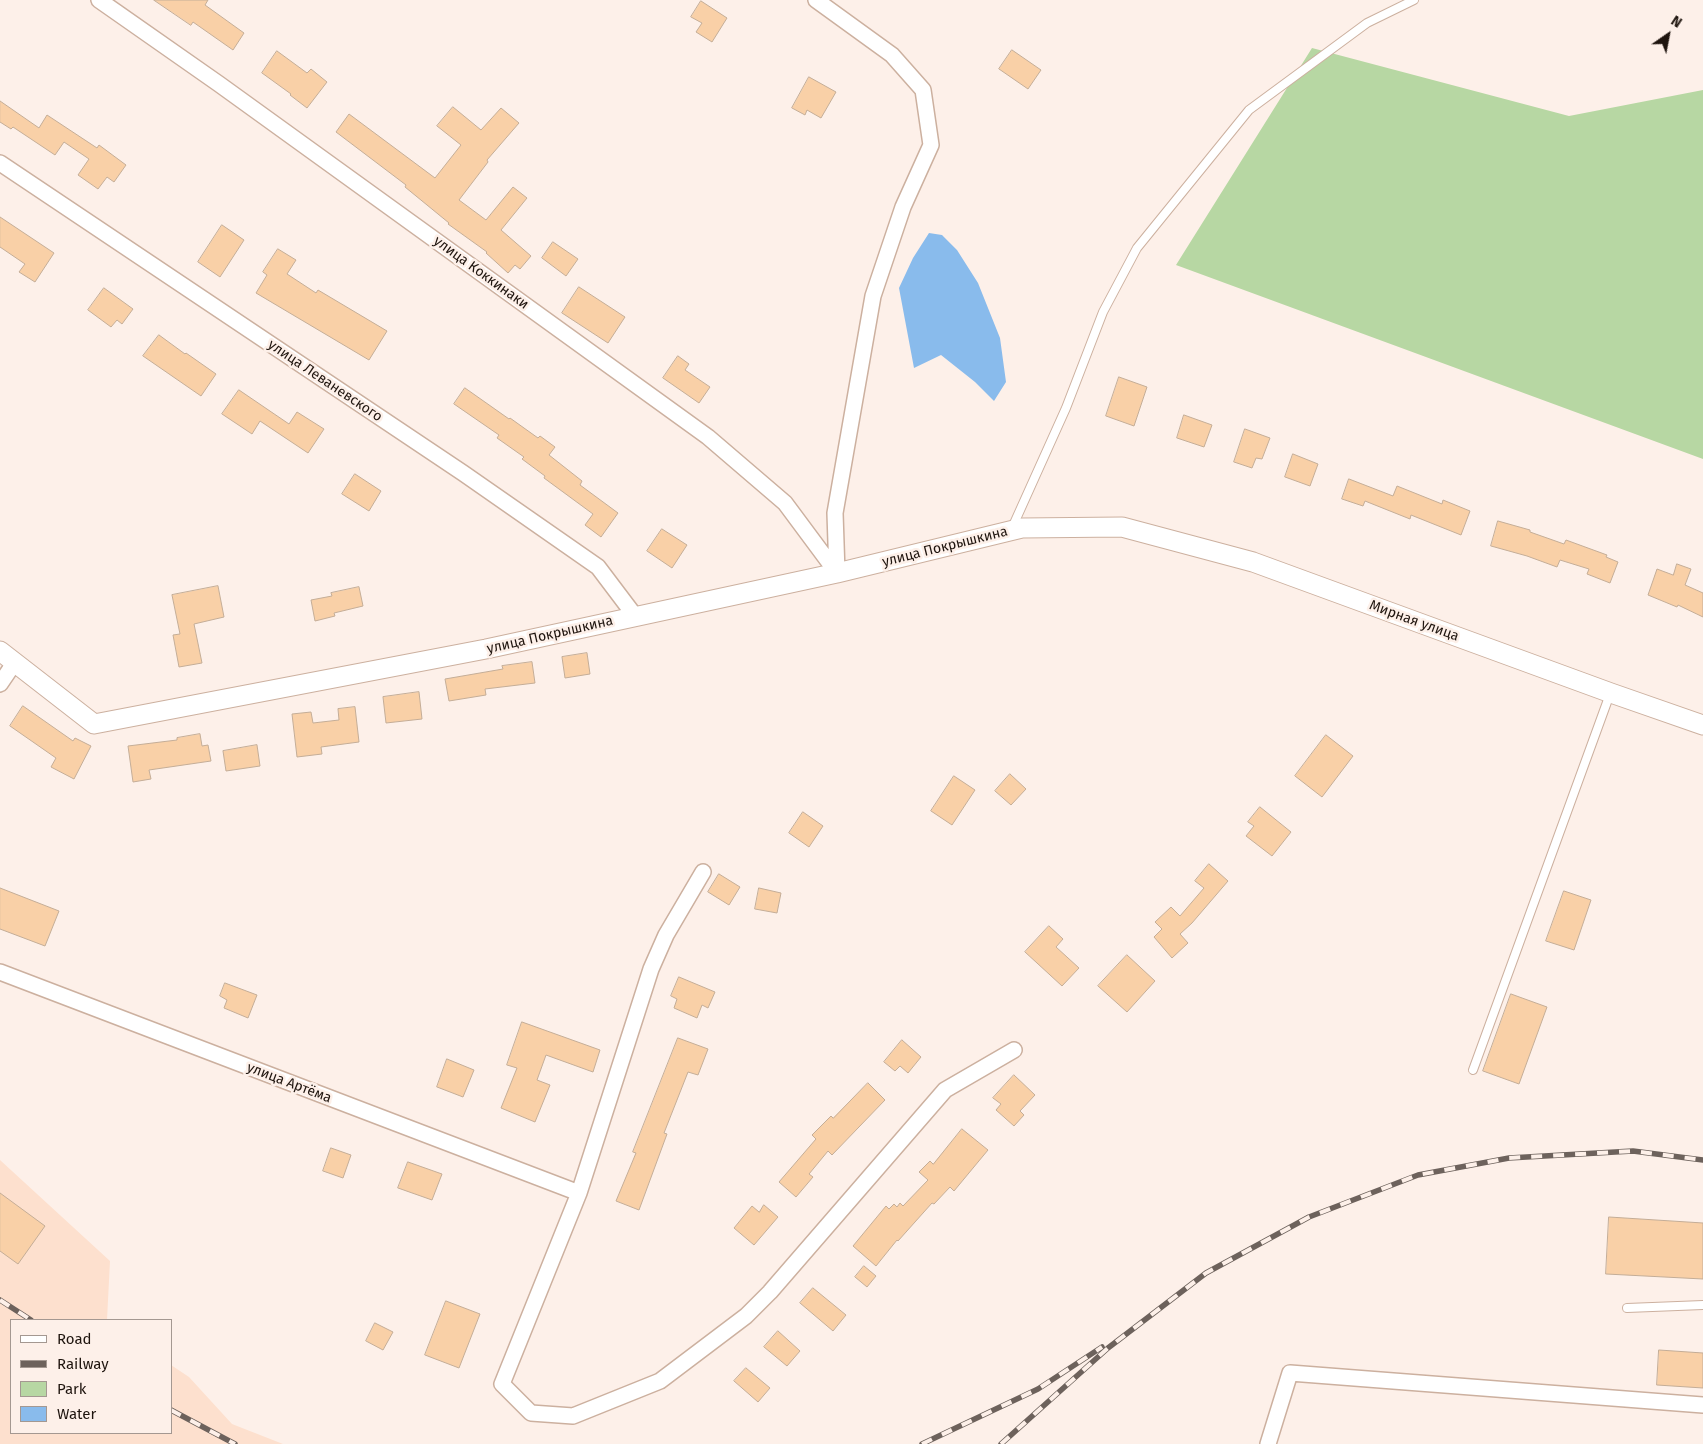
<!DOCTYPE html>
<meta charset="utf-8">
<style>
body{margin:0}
#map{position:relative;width:1703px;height:1444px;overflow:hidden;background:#fdf0e9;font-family:"Fira Sans",sans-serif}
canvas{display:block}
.legend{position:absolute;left:10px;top:1319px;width:162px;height:115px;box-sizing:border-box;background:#fdf0e9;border:1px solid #a49891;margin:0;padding:6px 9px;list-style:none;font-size:15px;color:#1e140e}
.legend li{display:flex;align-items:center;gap:10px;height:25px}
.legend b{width:25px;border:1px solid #a49891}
.north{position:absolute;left:1643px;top:10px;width:50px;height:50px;-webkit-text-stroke:4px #fdf0e9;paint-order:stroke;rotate:33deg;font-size:14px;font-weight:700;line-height:20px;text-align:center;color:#1e140e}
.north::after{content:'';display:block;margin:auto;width:18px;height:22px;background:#1e140e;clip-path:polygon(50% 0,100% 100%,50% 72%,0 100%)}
</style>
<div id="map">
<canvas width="1703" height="1444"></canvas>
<ul class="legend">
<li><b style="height:6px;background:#fff"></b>Road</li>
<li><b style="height:6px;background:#6d625c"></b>Railway</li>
<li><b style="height:14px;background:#b7d7a3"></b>Park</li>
<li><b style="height:14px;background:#89bbec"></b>Water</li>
</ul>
<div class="north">N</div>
</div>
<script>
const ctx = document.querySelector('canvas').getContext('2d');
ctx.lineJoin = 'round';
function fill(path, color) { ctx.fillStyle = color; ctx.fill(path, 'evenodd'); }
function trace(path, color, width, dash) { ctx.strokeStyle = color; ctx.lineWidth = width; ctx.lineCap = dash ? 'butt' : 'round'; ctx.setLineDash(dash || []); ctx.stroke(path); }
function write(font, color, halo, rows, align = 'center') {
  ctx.font = font + ' "Fira Sans",sans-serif'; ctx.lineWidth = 5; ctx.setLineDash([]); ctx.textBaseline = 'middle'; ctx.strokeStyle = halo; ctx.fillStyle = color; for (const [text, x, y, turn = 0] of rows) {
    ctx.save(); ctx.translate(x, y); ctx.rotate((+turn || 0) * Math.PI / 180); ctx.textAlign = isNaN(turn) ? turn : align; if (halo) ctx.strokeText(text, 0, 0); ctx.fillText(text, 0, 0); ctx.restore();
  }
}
fill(new Path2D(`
 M 0,1160 L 110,1261 L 107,1320 L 11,1320 L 11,1433 L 171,1433 L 171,1365 L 189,1377 L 232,1424 L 283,1444 L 0,1444 Z`), '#fde0ce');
fill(new Path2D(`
 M 1312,48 L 1569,116 L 1703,90 L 1703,459 L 1176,265 Z`), '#b7d7a3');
fill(new Path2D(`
 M 929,233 L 942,235 L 957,250 L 978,283 L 1000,338 L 1006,382 L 994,401 L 975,382 L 941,355 L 914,368 L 899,288 L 913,258 Z`), '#89bbec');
const building = new Path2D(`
 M 154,0 L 208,0 L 205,5 L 244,33 L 233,50 L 193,22 L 191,25 Z
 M 701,1 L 727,18 L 712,42 L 696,32 L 702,23 L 691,17 Z
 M 1012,50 L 1041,70 L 1028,89 L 999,69 Z
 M 277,51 L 307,73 L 311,69 L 327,82 L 307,108 L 290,95 L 291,94 L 262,73 Z
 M 809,77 L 836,92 L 821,118 L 807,110 L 805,115 L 792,108 Z
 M 0,101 L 39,128 L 47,115 L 97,148 L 99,145 L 126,165 L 114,182 L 107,177 L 98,189 L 78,175 L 89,159 L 64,142 L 55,155 L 13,127 L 11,129 L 0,122 Z
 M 453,107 L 481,130 L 501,108 L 519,123 L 487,160 L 488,162 L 459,200 L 486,220 L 513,187 L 527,198 L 501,230 L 531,256 L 520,269 L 515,265 L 508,273 L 486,253 L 487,252 L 448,224 L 449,223 L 405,187 L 406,185 L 336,132 L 349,114 L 435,178 L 461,145 L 437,126 Z
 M 0,217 L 54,253 L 35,282 L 19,272 L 25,264 L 0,247 Z
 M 222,225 L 244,240 L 220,277 L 198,262 Z
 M 553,242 L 578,259 L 566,276 L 542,258 Z
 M 278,249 L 296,260 L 287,274 L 316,293 L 318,290 L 387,331 L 369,360 L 256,293 L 267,275 L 263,272 Z
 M 579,287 L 625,317 L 608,343 L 562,313 Z
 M 104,288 L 133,309 L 122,324 L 117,320 L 111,327 L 88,310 Z
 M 159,335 L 185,354 L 186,353 L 216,374 L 201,396 L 143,356 Z
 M 678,356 L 689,364 L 685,370 L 710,387 L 699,403 L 663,378 Z
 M 1119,377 L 1147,387 L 1134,426 L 1106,416 Z
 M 465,388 L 509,419 L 510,418 L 538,438 L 540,436 L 555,447 L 549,455 L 582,481 L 580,485 L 618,513 L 601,537 L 585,525 L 593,514 L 544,478 L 545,476 L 522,459 L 524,457 L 497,438 L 499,435 L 454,404 Z
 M 239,390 L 289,424 L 297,412 L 324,429 L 308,453 L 260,421 L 252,434 L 222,414 Z
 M 1184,415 L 1212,425 L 1204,447 L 1177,438 Z
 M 1245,429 L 1270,438 L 1262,459 L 1256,458 L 1252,468 L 1234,462 Z
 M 1293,454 L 1318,464 L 1310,486 L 1285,477 Z
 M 355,474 L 381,491 L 369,511 L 342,494 Z
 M 1349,479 L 1393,496 L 1397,486 L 1442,504 L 1443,500 L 1470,511 L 1461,535 L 1411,515 L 1410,519 L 1365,501 L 1363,506 L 1342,499 Z
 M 1498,521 L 1530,530 L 1530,532 L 1564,544 L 1566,540 L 1607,555 L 1606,557 L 1618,562 L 1610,583 L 1587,574 L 1589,569 L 1560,560 L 1557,567 L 1527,556 L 1491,546 Z
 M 662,529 L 687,545 L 672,568 L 647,551 Z
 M 1677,564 L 1691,569 L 1685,585 L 1703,593 L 1703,617 L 1678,605 L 1677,607 L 1648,595 L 1657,569 L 1673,575 Z
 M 218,586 L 224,617 L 194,624 L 202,663 L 179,667 L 173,635 L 180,634 L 172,595 Z
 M 359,587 L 363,606 L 334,613 L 335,616 L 315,621 L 311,600 L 332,596 L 331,593 Z
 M 587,653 L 590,674 L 565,678 L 562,657 Z
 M 532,662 L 535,683 L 485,689 L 486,695 L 449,701 L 445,679 L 503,669 L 502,666 Z
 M 419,692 L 422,719 L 386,723 L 383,697 Z
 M 23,706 L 73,741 L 75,738 L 91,746 L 74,779 L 51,767 L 56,758 L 10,726 Z
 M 355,707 L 359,742 L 321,747 L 322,754 L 297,757 L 292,714 L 311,712 L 313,723 L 339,720 L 338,709 Z
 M 200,734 L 202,746 L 208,745 L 211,761 L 149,770 L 151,779 L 133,782 L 128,746 L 177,740 L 177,738 Z
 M 1326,735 L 1353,756 L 1322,797 L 1295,776 Z
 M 257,745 L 260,766 L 226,771 L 223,751 Z
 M 1010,774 L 1026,789 L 1011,805 L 995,791 Z
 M 954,776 L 975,790 L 952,825 L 931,811 Z
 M 1260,807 L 1291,832 L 1272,856 L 1246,836 L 1254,826 L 1248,822 Z
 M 803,812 L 823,826 L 809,847 L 789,833 Z
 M 1209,864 L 1228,881 L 1192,923 L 1180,934 L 1188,943 L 1172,958 L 1154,937 L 1162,929 L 1155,922 L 1171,907 L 1180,916 L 1204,888 L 1195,881 Z
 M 719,874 L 740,887 L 729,905 L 708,892 Z
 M 0,888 L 59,911 L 45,946 L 0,929 Z
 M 759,888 L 781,893 L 777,913 L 755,909 Z
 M 1564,891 L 1591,900 L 1574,950 L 1546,941 Z
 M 1049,926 L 1063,939 L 1056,947 L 1079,968 L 1062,986 L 1025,952 Z
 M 1127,955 L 1155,981 L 1127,1012 L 1098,986 Z
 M 679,977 L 715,992 L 708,1008 L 702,1005 L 697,1018 L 674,1008 L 677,999 L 671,996 Z
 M 225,983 L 257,995 L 248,1018 L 224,1008 L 227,1000 L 220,996 Z
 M 1511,994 L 1547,1007 L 1519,1084 L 1483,1071 Z
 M 522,1022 L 600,1050 L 593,1072 L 546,1055 L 537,1080 L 550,1085 L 535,1122 L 501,1108 L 517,1068 L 507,1065 Z
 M 678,1038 L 708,1049 L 698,1075 L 688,1072 L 664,1133 L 667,1134 L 639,1210 L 616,1201 L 636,1153 L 633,1152 Z
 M 902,1040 L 921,1057 L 908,1073 L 900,1066 L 895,1071 L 884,1062 Z
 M 447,1059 L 474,1070 L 463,1097 L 437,1087 Z
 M 1014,1075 L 1035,1095 L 1020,1111 L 1024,1115 L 1014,1126 L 996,1110 L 1001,1104 L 993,1098 Z
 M 868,1083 L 885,1100 L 832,1155 L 828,1151 L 809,1174 L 813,1177 L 796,1197 L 779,1182 L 816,1139 L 812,1135 L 831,1116 L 833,1118 Z
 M 962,1129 L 988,1150 L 954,1191 L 950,1187 L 934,1204 L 932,1203 L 898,1241 L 897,1240 L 876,1266 L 853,1246 L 886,1206 L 889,1209 L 894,1204 L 897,1207 L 900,1203 L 903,1206 L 928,1180 L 919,1172 L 930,1161 L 933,1164 Z
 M 331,1148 L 351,1155 L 343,1178 L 323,1171 Z
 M 408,1162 L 442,1174 L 432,1200 L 398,1188 Z
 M 0,1193 L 45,1226 L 18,1264 L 0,1251 Z
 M 764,1205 L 778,1217 L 754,1245 L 734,1228 L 752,1206 L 759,1212 Z
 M 1609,1217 L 1703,1223 L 1703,1279 L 1606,1274 Z
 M 864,1266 L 876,1276 L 867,1287 L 855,1277 Z
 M 813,1288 L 846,1315 L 833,1331 L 800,1303 Z
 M 446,1301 L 480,1314 L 459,1368 L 425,1355 Z
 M 375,1323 L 393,1332 L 383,1350 L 366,1341 Z
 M 778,1331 L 800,1351 L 787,1366 L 764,1347 Z
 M 1659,1350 L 1703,1353 L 1703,1388 L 1657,1385 Z
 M 746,1368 L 770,1388 L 758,1402 L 734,1381 Z`);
fill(building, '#f9d0a7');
trace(building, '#c4ad97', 1);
const service = new Path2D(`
 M 1012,528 L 1066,408 L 1103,312 L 1137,248 L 1249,110 L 1367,23 L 1414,0
 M 1473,1070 L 1610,694
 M 1627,1308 L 1703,1305`);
const minor = new Path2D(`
 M 99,0 L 219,84 L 708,437 L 785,503 L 837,573
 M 816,0 L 892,55 L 923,90 L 931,145 L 903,207 L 873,296 L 835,513 L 837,573
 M 0,163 L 463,473 L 598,567 L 635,616
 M 0,684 L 15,662
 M 703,872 L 666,935 L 651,969 L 579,1193 L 502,1384 L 531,1413 L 573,1416 L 660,1381 L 746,1316 L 770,1292 L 945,1090 L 1014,1050
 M 0,972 L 579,1193
 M 1268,1444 L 1290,1373 L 1703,1405`);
const tertiary = new Path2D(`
 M 0,651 L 94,724 L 486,649 L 837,573 L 1022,528 L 1122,527 L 1253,562 L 1611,693 L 1703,725`);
trace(service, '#ccb09f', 10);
trace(minor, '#ccb09f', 18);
trace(tertiary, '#ccb09f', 21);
trace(service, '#fff', 8);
trace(minor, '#fff', 15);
trace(tertiary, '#fff', 19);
const rail = new Path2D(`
 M 0,1300 L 31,1320
 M 171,1410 L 235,1444
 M 922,1444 L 1038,1389 L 1102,1347
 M 1001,1444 L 1108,1348 L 1206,1273 L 1309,1217 L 1418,1175 L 1509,1158 L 1633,1151 L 1703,1160`);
trace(rail, '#6d625c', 5.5);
trace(rail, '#fdf0e9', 4, [11]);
write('14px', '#1e140e', '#fdf0e9', [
 ["улица Коккинаки",481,273,36],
 ["улица Леваневского",325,381,34],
 ["улица Покрышкина",945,547,-14],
 ["Мирная улица",1414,621,20],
 ["улица Покрышкина",550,635,-13],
 ["улица Артёма",289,1083,21]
]);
</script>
